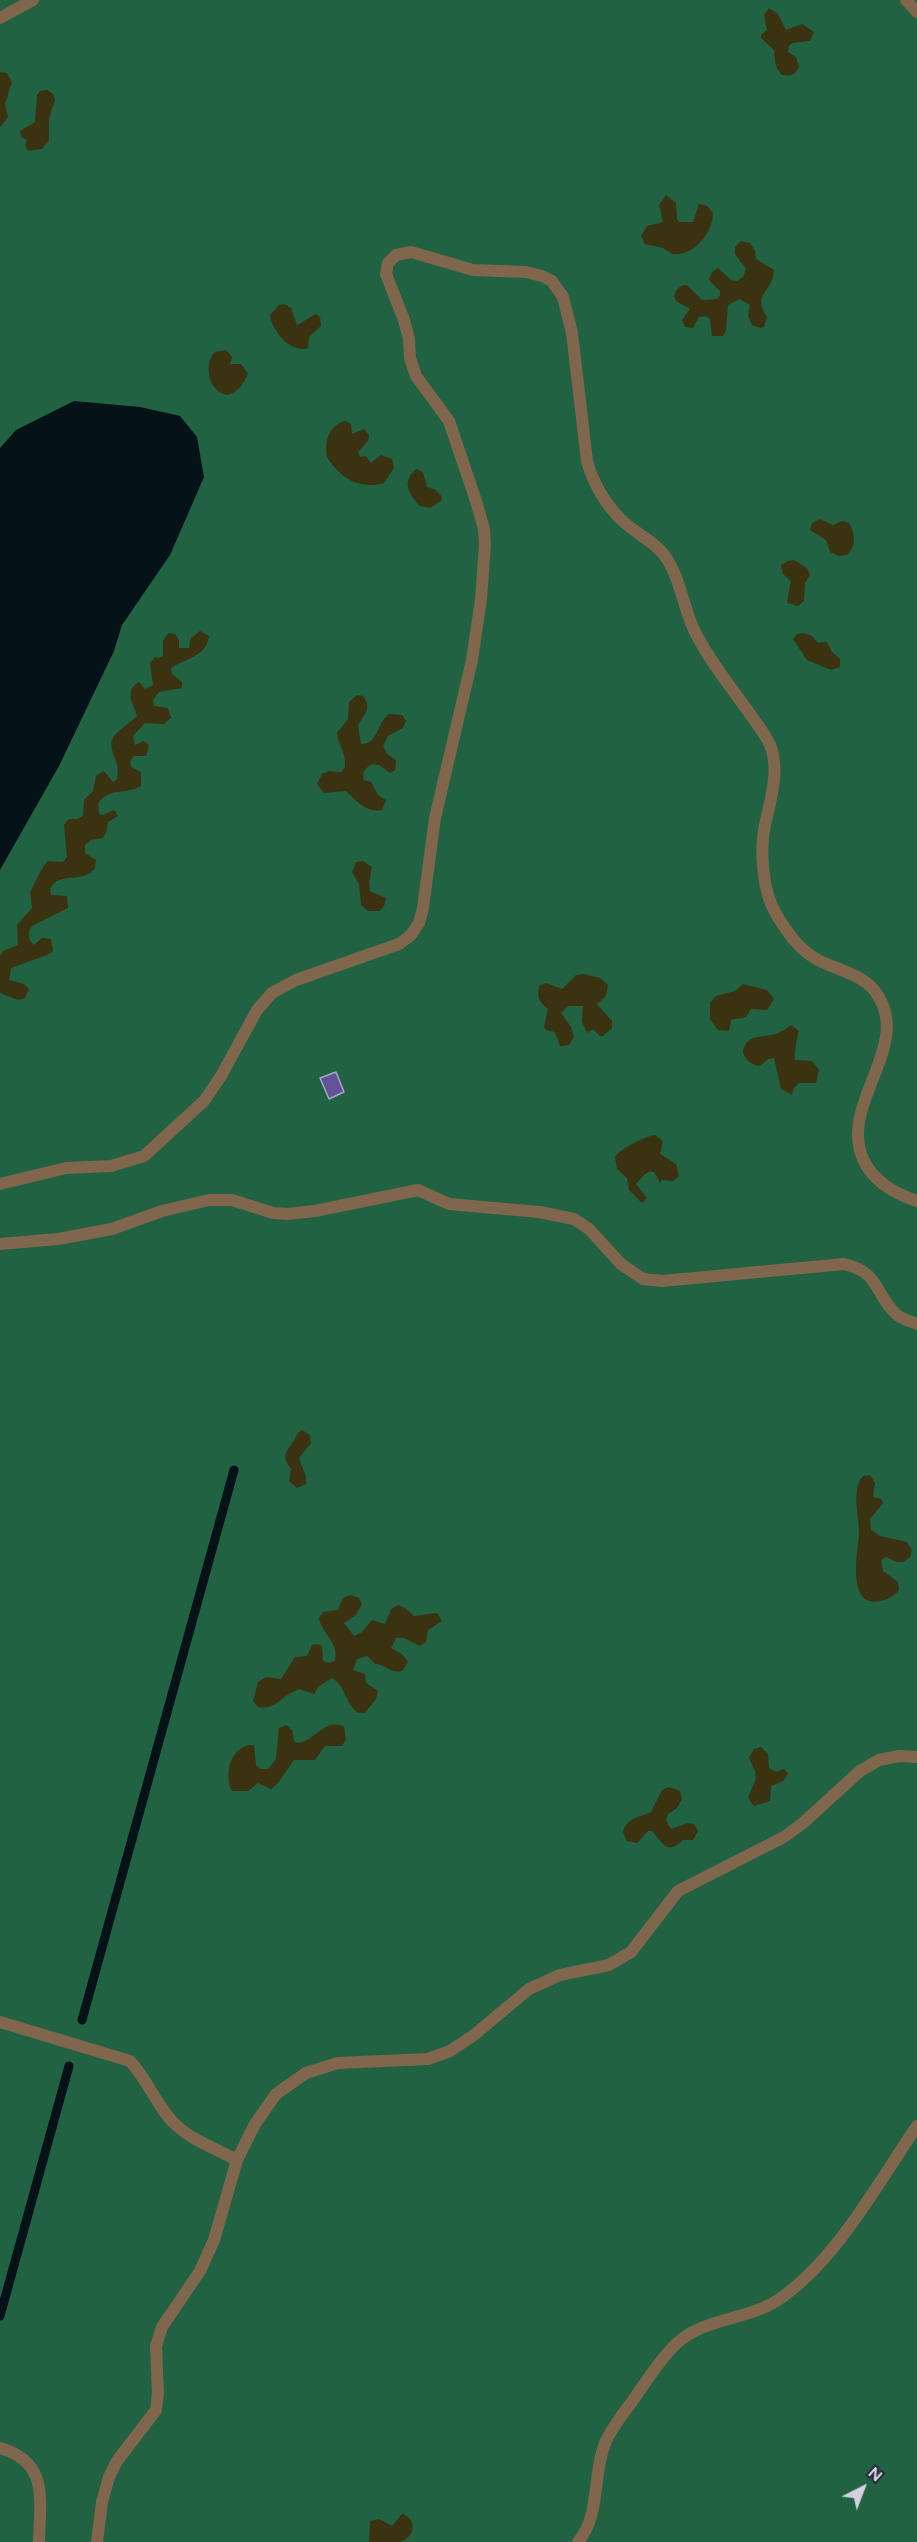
<!DOCTYPE html>
<style>
body{margin:0}
#map{position:relative;width:917px;height:2542px;overflow:hidden;background:#2b273d;font-family:Figtree,sans-serif}
canvas{display:block}
.north{position:absolute;left:833px;top:2458px;width:60px;height:60px;-webkit-text-stroke:4px #2b273d;paint-order:stroke;rotate:42deg;font-size:16px;font-weight:700;line-height:24px;text-align:center;color:#d3d1df}
.north::after{content:'';display:block;margin:auto;width:21px;height:27px;background:#d3d1df;clip-path:polygon(50% 0,100% 100%,50% 72%,0 100%)}
</style>
<div id="map">
<canvas width="917" height="2542"></canvas>
<div class="north">N</div>
</div>
<script>
const ctx = document.querySelector('canvas').getContext('2d');
ctx.lineJoin = 'round';
function fill(path, color) { ctx.fillStyle = color; ctx.fill(path, 'evenodd'); }
function trace(path, color, width, dash) { ctx.strokeStyle = color; ctx.lineWidth = width; ctx.lineCap = dash ? 'butt' : 'round'; ctx.setLineDash(dash || []); ctx.stroke(path); }
fill(new Path2D(`
 M 0,0 L 917,0 L 917,2542 L 0,2542 Z`), '#206241');
fill(new Path2D(`
 M 769,8 L 778,14 L 786,30 L 802,24 L 814,32 L 810,41 L 792,43 L 789,46 L 788,52 L 796,57 L 799,67 C 794,76 792,76 782,75 C 774,67 775,60 774,50 L 761,38 L 761,35 L 767,30 L 764,15 Z
 M 0,72 L 7,73 L 12,82 L 5,104 L 8,117 L 0,127 Z
 M 47,90 L 53,94 L 55,100 L 49,118 L 49,140 L 42,149 L 28,151 L 25,146 L 27,140 L 21,137 L 20,131 L 35,122 L 37,95 L 40,91 Z
 M 666,195 L 676,203 L 677,219 L 679,222 L 693,222 L 699,204 L 707,206 L 713,213 C 713,233 693,257 672,254 L 663,248 L 645,244 L 641,236 L 647,226 L 663,222 L 659,205 Z
 M 741,241 L 750,243 L 755,251 L 756,259 L 774,270 C 773,293 751,293 767,317 L 764,327 L 760,328 L 752,325 L 748,316 L 750,305 L 740,299 L 728,305 L 726,331 L 723,336 L 712,336 L 710,319 L 705,316 L 699,317 L 693,328 L 685,327 L 682,320 L 690,309 L 676,301 L 674,296 C 676,289 680,285 687,285 L 702,300 L 717,299 L 720,296 L 720,291 L 709,280 L 712,272 L 718,268 L 731,280 L 737,281 L 743,277 L 746,269 L 735,254 L 735,247 Z
 M 279,305 L 284,304 L 291,308 L 297,325 L 316,314 L 320,317 L 321,326 L 309,337 L 308,348 C 290,354 272,330 270,315 Z
 M 226,350 L 232,357 L 230,364 L 241,364 L 248,374 C 226,422 195,373 215,352 Z
 M 345,421 L 351,424 L 352,434 L 364,429 L 369,435 L 368,441 L 358,452 L 360,457 L 366,456 L 371,463 L 381,455 L 392,459 L 394,468 L 384,483 C 359,490 340,478 327,457 C 324,441 329,426 345,421 Z
 M 416,469 L 423,472 L 427,487 L 436,490 L 442,497 L 441,501 L 430,508 L 420,506 C 409,494 401,482 416,469 Z
 M 820,519 L 833,525 L 842,521 L 849,523 C 855,534 857,545 847,555 L 839,556 L 830,552 L 826,540 L 810,530 L 812,523 Z
 M 794,560 L 807,568 L 810,575 L 805,583 L 804,601 L 798,606 L 787,603 L 791,581 L 783,574 L 781,565 L 788,561 Z
 M 200,631 L 209,636 C 206,657 186,658 171,668 L 172,674 L 182,682 L 182,688 L 159,692 L 153,700 L 154,706 L 168,708 L 171,718 L 164,724 L 145,723 L 133,736 L 135,745 L 144,741 L 149,745 L 146,756 L 134,756 L 130,761 L 131,767 L 141,772 L 141,786 C 126,795 108,787 98,804 L 99,814 L 103,815 L 114,810 L 118,816 L 108,822 L 107,830 L 103,838 L 91,840 L 85,845 L 85,853 L 96,860 L 95,868 C 83,885 59,870 50,889 L 51,895 L 67,896 L 68,908 L 32,926 C 27,933 28,940 34,945 L 42,938 L 51,939 L 53,951 L 47,955 L 11,968 L 9,980 L 24,984 L 29,989 L 25,998 L 18,1000 L 0,993 L 0,956 L 3,951 L 18,945 L 17,925 L 32,908 L 30,892 C 36,882 40,869 48,861 L 63,862 L 67,857 L 64,825 L 69,819 L 78,819 L 83,816 L 84,800 L 93,791 L 96,776 L 104,771 L 113,782 L 117,779 C 122,762 105,749 114,736 C 120,729 130,723 137,716 C 134,703 123,692 139,682 L 145,689 L 153,685 L 150,663 L 155,657 L 159,658 L 163,656 L 163,641 L 168,633 L 175,634 L 179,640 L 179,648 L 189,648 L 191,638 Z
 M 804,633 L 812,636 L 818,643 L 827,642 L 832,652 L 840,659 L 840,667 L 831,670 L 807,660 L 793,639 L 797,634 Z
 M 357,695 L 363,696 C 373,708 363,715 358,726 L 361,744 C 378,745 377,722 389,714 L 402,715 L 406,721 L 403,728 L 388,736 L 383,746 L 387,754 L 396,760 L 395,770 L 390,773 L 379,765 L 372,764 C 366,768 361,772 364,780 L 371,782 L 378,795 L 386,800 L 382,810 C 367,813 356,801 346,791 L 324,793 L 317,784 L 322,774 L 329,771 L 341,772 L 345,767 C 346,751 338,745 337,733 L 348,719 L 349,702 Z
 M 363,861 L 372,867 L 369,882 L 370,891 L 386,898 L 384,906 L 379,911 L 368,911 L 361,905 L 359,884 L 352,872 L 356,862 Z
 M 584,974 L 600,978 L 608,985 L 606,996 L 597,1004 L 612,1021 L 612,1028 L 603,1036 L 600,1036 L 593,1029 L 587,1033 L 582,1022 L 583,1006 L 568,1006 L 561,1013 L 571,1027 L 574,1037 L 569,1045 L 560,1046 L 555,1032 L 546,1030 L 544,1027 L 548,1009 C 539,1002 537,998 539,986 L 546,983 L 562,989 L 576,975 Z
 M 743,984 L 767,990 L 774,999 L 767,1010 L 751,1009 L 746,1017 L 731,1020 L 729,1031 L 718,1030 L 710,1019 L 710,1003 L 716,996 L 735,991 Z
 M 791,1025 L 799,1031 C 797,1036 794,1055 795,1060 L 812,1061 L 819,1070 L 816,1083 L 799,1083 L 794,1088 L 792,1095 L 781,1089 L 774,1058 L 768,1059 L 760,1066 C 752,1065 745,1060 743,1052 C 746,1032 764,1039 778,1033 C 783,1031 787,1028 791,1025 Z
 M 655,1135 L 663,1141 L 660,1154 L 676,1164 L 679,1176 L 673,1181 L 662,1180 L 660,1183 L 655,1173 L 651,1171 L 645,1174 L 636,1184 L 647,1198 L 642,1203 L 629,1190 L 627,1178 L 617,1169 L 615,1157 C 620,1149 645,1136 655,1135 Z
 M 302,1430 L 310,1435 L 311,1443 L 299,1458 L 306,1477 L 306,1484 L 297,1488 L 289,1481 L 291,1469 C 282,1457 285,1453 293,1442 C 297,1437 295,1434 302,1430 Z
 M 870,1475 L 875,1483 L 873,1497 L 881,1499 L 883,1503 L 870,1519 L 871,1530 L 880,1536 L 907,1542 L 912,1550 L 910,1557 L 904,1562 L 897,1562 L 886,1557 L 881,1560 L 883,1571 L 898,1582 L 899,1590 C 894,1596 887,1600 880,1601 C 846,1608 858,1551 859,1533 C 859,1515 851,1490 863,1476 Z
 M 350,1595 L 359,1598 L 362,1604 L 356,1615 L 344,1623 L 354,1636 L 362,1632 L 372,1620 L 385,1624 L 391,1609 L 398,1605 L 405,1608 L 414,1616 L 437,1613 L 442,1621 L 428,1630 L 426,1642 L 420,1646 L 404,1638 L 396,1638 L 391,1648 L 402,1654 L 408,1662 L 402,1671 C 391,1674 385,1664 375,1664 L 367,1656 L 357,1659 L 353,1670 L 365,1674 L 366,1683 L 378,1691 L 376,1699 L 365,1713 L 358,1713 C 345,1704 346,1686 332,1678 L 319,1686 L 314,1694 L 299,1689 C 294,1692 290,1693 286,1696 C 276,1704 271,1709 258,1707 L 253,1701 L 258,1682 L 266,1677 L 281,1679 L 295,1657 L 307,1656 L 312,1645 L 317,1644 L 322,1646 L 323,1661 L 329,1663 L 335,1661 C 339,1641 322,1635 319,1618 L 323,1612 L 338,1610 L 343,1598 Z
 M 286,1725 L 292,1730 L 294,1741 L 298,1743 C 315,1741 326,1717 344,1727 L 346,1739 L 342,1746 L 325,1746 L 315,1760 L 294,1760 L 278,1783 L 271,1789 L 258,1783 L 248,1791 L 232,1791 C 223,1774 231,1744 254,1745 L 256,1765 L 261,1769 L 268,1769 L 276,1759 L 279,1728 Z
 M 761,1747 L 768,1754 L 769,1768 L 776,1772 L 784,1769 L 788,1774 L 783,1781 L 771,1786 L 770,1801 L 754,1806 L 748,1798 L 756,1778 L 755,1771 L 749,1758 L 754,1749 Z
 M 669,1787 L 680,1791 L 682,1799 L 677,1808 L 668,1814 L 666,1820 L 671,1829 L 688,1823 L 694,1824 L 698,1831 L 693,1840 L 683,1840 C 666,1856 663,1843 652,1831 L 648,1831 L 637,1843 L 627,1841 L 623,1832 C 627,1817 639,1818 651,1812 L 662,1790 Z
 M 402,2514 C 418,2519 415,2539 399,2542 C 390,2542 378,2542 369,2542 L 370,2521 L 379,2519 L 392,2526 Z`), '#3a3211');
fill(new Path2D(`
 M 74,401 L 140,407 L 180,416 L 197,437 L 204,477 L 170,555 L 122,625 L 114,651 L 59,766 L 0,870 L 0,448 L 16,430 Z`), '#051217');
trace(new Path2D(`
 M 82,2020 L 234,1470
 M 0,2316 L 69,2066`), '#051217', 9);
const building = new Path2D(`
 M 336,1072 L 344,1092 L 329,1099 L 320,1078 Z`);
fill(building, '#625299');
trace(building, '#aaa6c1', 1.5);
trace(new Path2D(`
 M 906,0 L 917,12
 M 0,18 L 33,0
 M 0,1184 L 66,1168 L 111,1166 L 144,1156 L 204,1101 L 221,1076 L 257,1010 L 272,993 L 296,980 L 399,944 L 411,935 L 419,923 L 423,908 L 435,818 L 472,660 L 481,599 L 485,545 L 484,529 L 476,501 L 449,421 L 416,376 L 410,358 L 409,339 L 404,320 L 386,274 L 388,263 L 396,255 L 411,252 L 473,270 L 526,272 L 542,276 L 552,281 L 563,297 L 572,333 L 587,461 C 595,490 613,517 638,533 C 648,540 658,546 665,556 C 681,579 683,608 695,632 C 709,660 730,686 748,711 C 755,722 765,733 770,745 C 781,771 769,804 764,830 C 760,854 763,892 776,914 C 787,932 799,950 818,960 C 835,969 861,974 874,990 C 917,1044 836,1104 864,1161 C 874,1182 896,1194 917,1201
 M 0,1244 L 58,1239 L 112,1229 L 162,1211 L 209,1200 L 232,1200 L 273,1213 L 287,1214 L 315,1211 L 418,1190 L 449,1204 L 539,1212 L 574,1219 L 589,1229 L 621,1264 L 643,1279 L 662,1281 L 844,1264 C 881,1273 873,1292 896,1314 C 901,1319 910,1321 917,1324
 M 0,2022 L 130,2061 C 148,2080 158,2109 176,2125 C 193,2141 217,2149 237,2160
 M 0,2448 C 49,2462 40,2499 39,2542
 M 97,2542 L 102,2502 L 109,2477 L 117,2461 L 156,2410 L 158,2393 L 156,2346 L 162,2327 L 200,2271 L 214,2240 L 237,2160 L 255,2124 L 276,2094 L 306,2073 L 338,2063 L 428,2059 L 450,2051 L 474,2035 L 529,1989 L 560,1975 L 609,1965 L 631,1952 L 678,1891 L 784,1837 L 803,1823 L 860,1771 L 879,1760 L 899,1756 L 917,1757
 M 578,2542 C 601,2515 592,2473 606,2441 C 612,2428 622,2415 631,2403 C 644,2385 656,2365 672,2348 C 700,2317 744,2322 778,2300 C 836,2261 878,2183 917,2126`), '#80664d', 12);
</script>
